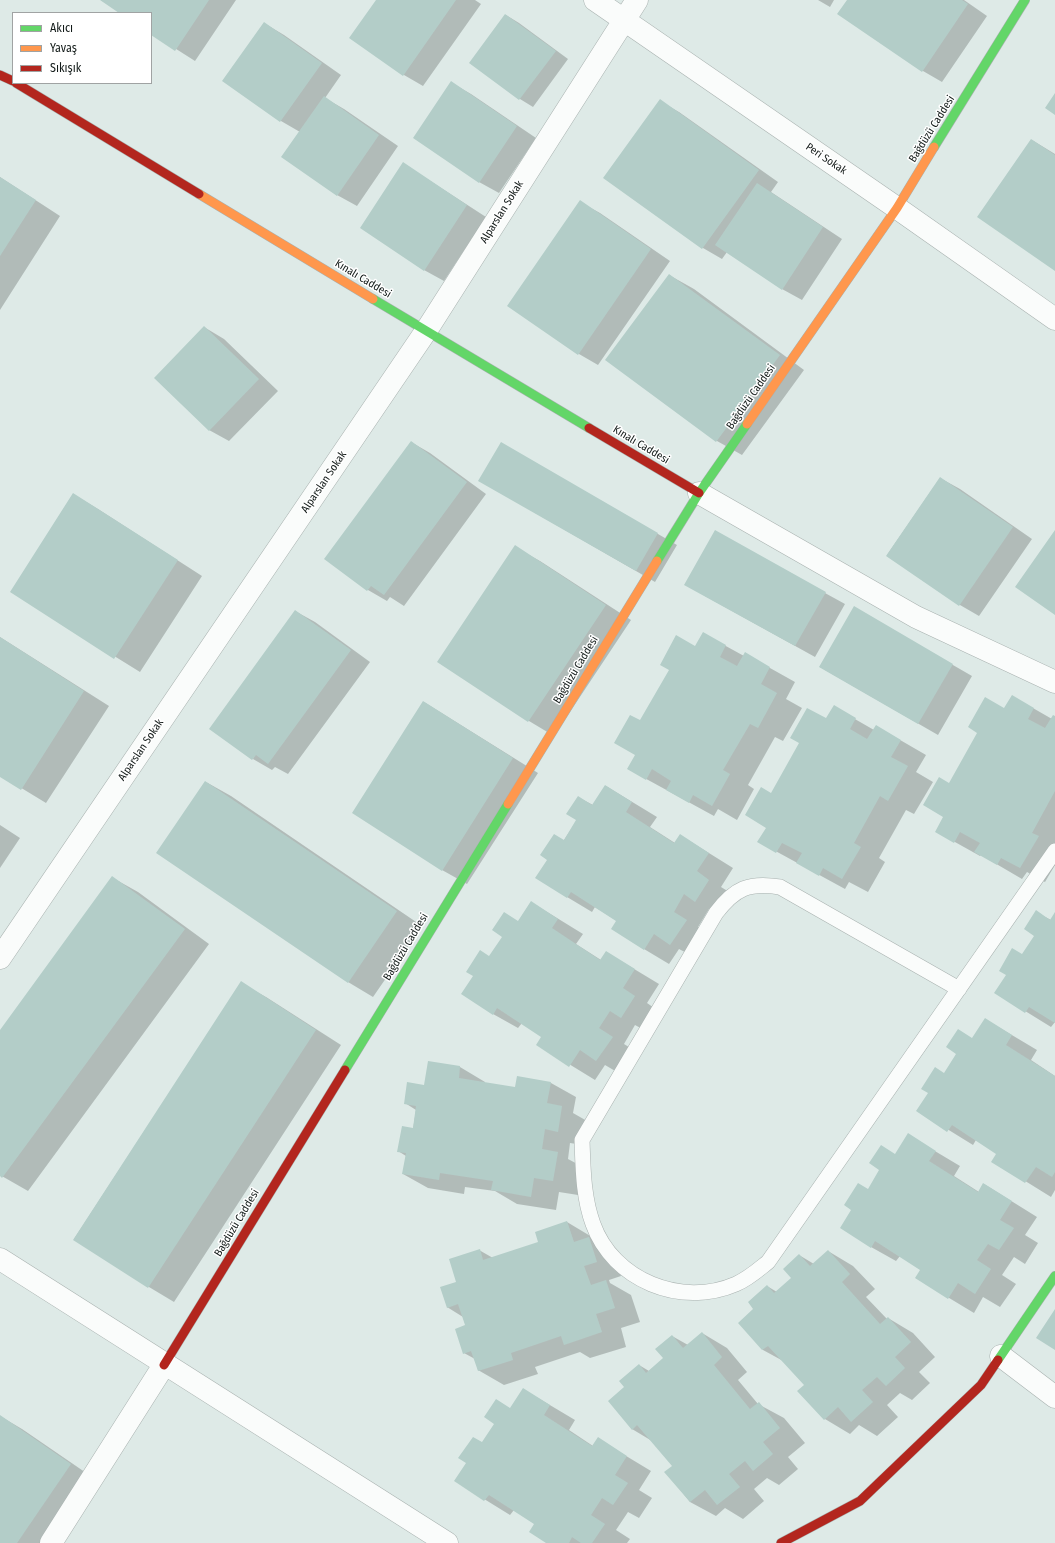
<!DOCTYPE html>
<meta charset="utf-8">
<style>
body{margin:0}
#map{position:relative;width:1055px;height:1543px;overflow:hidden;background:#deeae7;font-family:"Fira Sans Condensed",sans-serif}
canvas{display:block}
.legend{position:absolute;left:12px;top:12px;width:140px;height:72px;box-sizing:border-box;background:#fff;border:1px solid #a0a3a3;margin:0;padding:5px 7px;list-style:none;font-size:12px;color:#121a18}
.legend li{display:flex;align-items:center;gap:8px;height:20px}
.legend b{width:20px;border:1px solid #a0a3a3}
</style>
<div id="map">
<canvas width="1055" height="1543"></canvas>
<ul class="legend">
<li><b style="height:5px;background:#63d668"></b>Akıcı</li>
<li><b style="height:5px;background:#ff974d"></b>Yavaş</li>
<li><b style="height:5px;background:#b3261e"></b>Sıkışık</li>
</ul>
</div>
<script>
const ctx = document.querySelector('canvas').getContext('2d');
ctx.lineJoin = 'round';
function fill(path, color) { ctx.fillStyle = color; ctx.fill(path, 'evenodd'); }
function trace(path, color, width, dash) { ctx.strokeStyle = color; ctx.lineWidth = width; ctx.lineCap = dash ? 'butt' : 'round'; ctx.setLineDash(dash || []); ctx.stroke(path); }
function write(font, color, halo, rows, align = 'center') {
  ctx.font = font + ' "Fira Sans Condensed",sans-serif'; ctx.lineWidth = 3; ctx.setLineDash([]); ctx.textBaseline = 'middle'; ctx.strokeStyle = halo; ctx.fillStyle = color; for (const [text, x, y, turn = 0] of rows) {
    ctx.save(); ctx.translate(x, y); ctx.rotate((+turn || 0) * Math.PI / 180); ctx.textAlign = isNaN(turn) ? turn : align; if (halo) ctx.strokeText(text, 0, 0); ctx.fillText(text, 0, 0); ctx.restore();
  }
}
fill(new Path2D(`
 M 101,0 L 236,0 L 195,61 L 151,33 L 151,13 L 121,13 Z
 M 377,0 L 475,0 L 481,4 L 423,86 L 404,75 L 350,38 Z
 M 818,0 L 834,0 L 830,7 Z
 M 848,0 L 964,0 L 987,16 L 942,82 L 923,71 L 839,14 Z
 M 506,15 L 519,23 L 568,59 L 533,107 L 520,99 L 470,63 Z
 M 264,23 L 284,35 L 341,75 L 325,98 L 344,109 L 398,146 L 357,206 L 337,195 L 300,132 L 281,121 Z
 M 452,83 L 471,94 L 536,138 L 499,193 L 479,182 Z
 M 660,101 L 679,112 L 778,182 L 771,192 L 842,239 L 802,300 L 782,289 L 727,252 L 722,259 L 703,248 L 605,178 Z
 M 1032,140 L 1055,154 L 1055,270 Z
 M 404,164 L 486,217 L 444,281 L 424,270 Z
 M 0,177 L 60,216 L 0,310 Z
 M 580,202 L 600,213 L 670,261 L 598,365 L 579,354 Z
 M 669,275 L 694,289 L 804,370 L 742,455 L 717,441 L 607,359 Z
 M 204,327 L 224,339 L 278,391 L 229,441 L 209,430 Z
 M 411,442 L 430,453 L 486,494 L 404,606 L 390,597 L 387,601 L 368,590 L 326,559 Z
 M 501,443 L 677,545 L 655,582 L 480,481 Z
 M 940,478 L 960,489 L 1032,539 L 979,616 L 960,605 L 887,555 Z
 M 73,494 L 98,509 L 202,576 L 140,672 L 11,592 Z
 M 515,547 L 540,561 L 631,620 L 554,736 L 529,721 L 439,662 Z
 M 825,593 L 845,604 L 815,657 L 705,596 Z
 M 854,608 L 972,676 L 938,735 L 820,667 Z
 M 295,611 L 315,622 L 370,662 L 288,774 L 275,767 L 272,770 L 253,759 Z
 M 704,634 L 744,656 L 745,654 L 795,682 L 786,699 L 802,708 L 783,741 L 775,737 L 748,785 L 754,789 L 737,820 L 718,809 L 714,816 L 628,769 L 637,755 L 640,721 L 696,647 Z
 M 0,637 L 109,706 L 46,803 L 0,775 Z
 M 1012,696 L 1052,719 L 1055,717 L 1055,865 L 1045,882 L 1027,872 L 1022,879 L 981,855 L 980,856 L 937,832 L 945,817 L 949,784 L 1004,710 Z
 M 424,702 L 538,773 L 467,884 L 442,870 Z
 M 834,707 L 874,730 L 876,726 L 926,755 L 916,772 L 933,782 L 914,814 L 906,810 L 879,858 L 885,862 L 868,892 L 849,882 L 845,889 L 759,842 L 767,827 L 771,794 L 826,720 Z
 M 206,782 L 231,796 L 422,926 L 373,997 L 348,982 Z
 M 606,786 L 657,817 L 650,827 L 675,843 L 680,835 L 733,868 L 721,887 L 734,895 L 721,915 L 709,909 L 698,927 L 711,935 L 696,958 L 679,949 L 669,964 L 644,949 L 617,921 L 595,907 L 592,912 L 567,897 L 564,840 L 577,820 L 578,797 L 593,805 Z
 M 0,825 L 20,838 L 0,868 Z
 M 113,878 L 138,892 L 209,944 L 28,1191 L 0,1175 L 0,1031 Z
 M 531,902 L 583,934 L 576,944 L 601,960 L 606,952 L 659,984 L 647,1003 L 660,1012 L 646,1031 L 635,1025 L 624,1044 L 637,1052 L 622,1075 L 605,1065 L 595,1080 L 538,1045 L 543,1037 L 522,1023 L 518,1028 L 493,1014 L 490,957 L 518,922 Z
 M 1036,912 L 1051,920 L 1055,913 L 1055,1022 L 1051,1027 L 996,993 L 1036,935 Z
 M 241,983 L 266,997 L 341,1045 L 174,1302 L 149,1287 L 74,1239 Z
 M 985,1019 L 1037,1050 L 1031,1060 L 1055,1076 L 1055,1190 L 1051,1197 L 993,1161 L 998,1154 L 976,1140 L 973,1145 L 918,1111 L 973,1039 Z
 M 429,1062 L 460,1067 L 485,1082 L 485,1083 L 516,1088 L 551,1083 L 576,1097 L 573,1113 L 587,1121 L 583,1145 L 570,1143 L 568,1159 L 583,1167 L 578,1195 L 559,1192 L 556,1210 L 517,1204 L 495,1191 L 465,1187 L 464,1194 L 428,1188 L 403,1174 L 406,1156 L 398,1151 L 413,1129 L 416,1110 L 405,1103 L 425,1086 Z
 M 908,1135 L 960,1166 L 954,1176 L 979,1192 L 984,1184 L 1037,1217 L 1025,1235 L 1038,1243 L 1025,1264 L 1014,1257 L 1002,1275 L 1016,1284 L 1000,1307 L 983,1297 L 974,1313 L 916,1278 L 921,1270 L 900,1256 L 896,1261 L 871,1247 L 868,1190 L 896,1155 Z
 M 567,1222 L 592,1237 L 614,1253 L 621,1276 L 609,1280 L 610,1283 L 631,1295 L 640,1322 L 621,1328 L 626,1347 L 590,1358 L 580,1352 L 535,1367 L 538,1374 L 504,1385 L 478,1370 L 475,1359 L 464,1353 L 466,1326 L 463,1317 L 447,1307 L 457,1283 L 479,1250 L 493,1258 L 539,1243 Z
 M 828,1251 L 853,1266 L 875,1289 L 866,1297 L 887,1319 L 888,1318 L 913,1333 L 935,1357 L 919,1372 L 930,1383 L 912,1400 L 900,1393 L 887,1405 L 898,1417 L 877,1436 L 859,1425 L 850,1434 L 825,1419 L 806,1385 L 785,1362 L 763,1350 L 739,1323 L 755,1309 L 767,1286 L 777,1292 L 792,1278 L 799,1255 L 814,1264 Z
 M 702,1333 L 727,1348 L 747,1372 L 738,1380 L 758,1404 L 784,1418 L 805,1443 L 788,1457 L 798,1469 L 779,1485 L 767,1478 L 754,1489 L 764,1501 L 743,1519 L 725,1508 L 716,1516 L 690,1502 L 666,1472 L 673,1466 L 652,1441 L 632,1429 L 626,1388 L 639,1365 L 649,1371 L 665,1358 L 672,1336 L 688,1345 Z
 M 523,1389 L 575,1420 L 569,1430 L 593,1446 L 598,1439 L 651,1471 L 639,1490 L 652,1498 L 639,1518 L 628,1512 L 616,1530 L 630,1539 L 627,1543 L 548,1543 L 535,1524 L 514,1510 L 510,1515 L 455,1481 L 482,1443 L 511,1409 Z
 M 0,1416 L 22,1429 L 95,1479 L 52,1543 L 0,1543 Z`), '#0003');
fill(new Path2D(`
 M 100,0 L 209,0 L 175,51 L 151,35 L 151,13 L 119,13 Z
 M 376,0 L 456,0 L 403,76 L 349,38 Z
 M 847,0 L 962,0 L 968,4 L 922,72 L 837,14 Z
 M 505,14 L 556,51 L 519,100 L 469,63 Z
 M 264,22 L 322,63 L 280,122 L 222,81 Z
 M 451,81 L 517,126 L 479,183 L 413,138 Z
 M 1055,93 L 1055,115 L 1045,108 Z
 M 324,96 L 379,135 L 337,196 L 281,157 Z
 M 660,99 L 759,170 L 702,249 L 603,178 Z
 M 1031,139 L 1055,155 L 1055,271 L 977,217 Z
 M 403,162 L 467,205 L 424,271 L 360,228 Z
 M 0,177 L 36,200 L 0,256 Z
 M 757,183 L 823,227 L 782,290 L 715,245 Z
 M 580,200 L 651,249 L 578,355 L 507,306 Z
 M 669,274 L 780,355 L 716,442 L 605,360 Z
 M 204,326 L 259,379 L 209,431 L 154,378 Z
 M 411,441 L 467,482 L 384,595 L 371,586 L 367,591 L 324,559 Z
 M 501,442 L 658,533 L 636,571 L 478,481 Z
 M 940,477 L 1013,527 L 959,606 L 886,556 Z
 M 73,493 L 178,560 L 114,659 L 10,592 Z
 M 715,530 L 826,592 L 795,646 L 684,585 Z
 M 1055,530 L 1055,615 L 1015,587 Z
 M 515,545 L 606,605 L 528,722 L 437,662 Z
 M 854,606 L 953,664 L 918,724 L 819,667 Z
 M 295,610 L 351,650 L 268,764 L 256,755 L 252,760 L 209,729 Z
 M 703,632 L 726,645 L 720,657 L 737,666 L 745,652 L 770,667 L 761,684 L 777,693 L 758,728 L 750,724 L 723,770 L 730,774 L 712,806 L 693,795 L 689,803 L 666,790 L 671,781 L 652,769 L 646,780 L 627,769 L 635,755 L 614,743 L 630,715 L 640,720 L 669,670 L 660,665 L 676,635 L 695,646 Z
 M 0,637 L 84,691 L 21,790 L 0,777 Z
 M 1012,695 L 1034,708 L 1028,719 L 1045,728 L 1053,715 L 1055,716 L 1055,791 L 1032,833 L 1039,836 L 1020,868 L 1001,858 L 997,865 L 974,852 L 980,843 L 960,832 L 954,843 L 935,832 L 943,817 L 923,805 L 939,777 L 949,783 L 977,733 L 968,727 L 985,697 L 1004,708 Z
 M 423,701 L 513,758 L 442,871 L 352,813 Z
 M 834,705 L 856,718 L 850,729 L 867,739 L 876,725 L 901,740 L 891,757 L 908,766 L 888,801 L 880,796 L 854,843 L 861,847 L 842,879 L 823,868 L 819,876 L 796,863 L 802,853 L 782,843 L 776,853 L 757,842 L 766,828 L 745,815 L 761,787 L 771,793 L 799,743 L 790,738 L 807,708 L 826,718 Z
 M 205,781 L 397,911 L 348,983 L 156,853 Z
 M 605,785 L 632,802 L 626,812 L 674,843 L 680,834 L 709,853 L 697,871 L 709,880 L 695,902 L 684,894 L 674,912 L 687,920 L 670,945 L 654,934 L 644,950 L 611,929 L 616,921 L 571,892 L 567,898 L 535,878 L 547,860 L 540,855 L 554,834 L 564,840 L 576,820 L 566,814 L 578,796 L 592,805 Z
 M 112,876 L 185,929 L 2,1178 L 0,1176 L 0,1030 Z
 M 531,901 L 558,919 L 552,928 L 600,960 L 606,951 L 635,969 L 623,988 L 635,996 L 621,1018 L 610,1011 L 599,1028 L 613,1037 L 596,1061 L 580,1050 L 569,1067 L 536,1045 L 541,1037 L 497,1008 L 493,1015 L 461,994 L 473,976 L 466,972 L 480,950 L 489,956 L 502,937 L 492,930 L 504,912 L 518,921 Z
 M 1036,910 L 1050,920 L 1055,912 L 1055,1023 L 1029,1007 L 1025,1013 L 994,993 L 1006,975 L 999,971 L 1012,948 L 1022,954 L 1034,936 L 1024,929 Z
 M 241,981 L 316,1030 L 148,1288 L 73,1240 Z
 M 985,1018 L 1012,1035 L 1006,1045 L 1055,1076 L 1055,1172 L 1052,1177 L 1036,1167 L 1025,1183 L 991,1162 L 996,1154 L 952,1125 L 947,1132 L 916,1111 L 928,1093 L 921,1089 L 935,1067 L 944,1073 L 956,1054 L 946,1047 L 958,1029 L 972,1038 Z
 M 428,1061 L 460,1066 L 459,1078 L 515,1087 L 517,1076 L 551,1082 L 547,1103 L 562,1106 L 558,1132 L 545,1129 L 542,1149 L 558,1152 L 553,1181 L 534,1178 L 531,1197 L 491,1190 L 493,1181 L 440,1173 L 439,1180 L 402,1174 L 406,1153 L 397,1152 L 402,1126 L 413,1128 L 416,1106 L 404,1104 L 407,1082 L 424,1085 Z
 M 908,1133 L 936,1151 L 929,1161 L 978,1192 L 983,1183 L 1012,1201 L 1000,1220 L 1014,1228 L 999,1250 L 988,1244 L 977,1260 L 991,1269 L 975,1294 L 958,1283 L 948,1299 L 915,1278 L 920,1270 L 875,1241 L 871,1248 L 840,1228 L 851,1210 L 844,1205 L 858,1183 L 868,1189 L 879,1170 L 869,1163 L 881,1145 L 895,1154 Z
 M 567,1221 L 574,1242 L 589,1237 L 597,1262 L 584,1266 L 591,1285 L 606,1280 L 615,1308 L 596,1314 L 602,1332 L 564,1345 L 561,1336 L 511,1353 L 513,1360 L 478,1371 L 471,1351 L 463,1354 L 455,1329 L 465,1325 L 458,1304 L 447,1308 L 440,1287 L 456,1282 L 449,1259 L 480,1249 L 483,1260 L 538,1242 L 535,1232 Z
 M 828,1250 L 850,1274 L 842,1282 L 880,1324 L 888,1317 L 911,1342 L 895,1357 L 905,1368 L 886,1386 L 877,1377 L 862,1390 L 873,1402 L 851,1422 L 838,1407 L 824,1420 L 797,1391 L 804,1385 L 768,1346 L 762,1350 L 738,1323 L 753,1309 L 748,1302 L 767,1285 L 774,1293 L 791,1278 L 783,1269 L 799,1254 L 810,1266 Z
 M 1055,1309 L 1055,1350 L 1036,1338 Z
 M 702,1332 L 722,1357 L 714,1365 L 750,1409 L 759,1402 L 780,1428 L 763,1442 L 773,1454 L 753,1471 L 745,1461 L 729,1474 L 740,1487 L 717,1505 L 705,1490 L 690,1502 L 664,1472 L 672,1466 L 637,1425 L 632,1430 L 608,1401 L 624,1387 L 619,1381 L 639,1364 L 646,1373 L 663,1358 L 655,1349 L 672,1335 L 683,1348 Z
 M 523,1388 L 550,1405 L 544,1415 L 592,1446 L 598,1437 L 627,1456 L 615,1475 L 628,1483 L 613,1505 L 602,1498 L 591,1515 L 605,1524 L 592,1543 L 581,1543 L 572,1537 L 569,1543 L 546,1543 L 529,1532 L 534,1524 L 489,1495 L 484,1501 L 454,1481 L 466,1463 L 458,1458 L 473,1437 L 482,1442 L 494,1424 L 484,1417 L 496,1399 L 510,1408 Z
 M 0,1415 L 71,1464 L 17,1543 L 0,1543 Z`), '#b3cdc8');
const lane = new Path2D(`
 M 959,989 L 780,887 C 749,882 735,888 716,913 L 582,1140 C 583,1167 583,1197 593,1224 C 613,1280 681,1308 736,1284 C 748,1279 758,1270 768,1262 L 1055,851`);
const street = new Path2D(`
 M 595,0 L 897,208 L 1055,319
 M 699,493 L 916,617 L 1055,682
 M 0,958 L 426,331 L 637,0
 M 0,1259 L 447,1543
 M 1001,1356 L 1055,1397
 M 51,1543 L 164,1365`);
const fast = new Path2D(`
 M 934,147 L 1025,0
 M 373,299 L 589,428
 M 657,561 L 699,493 L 747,424
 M 345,1070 L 508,804
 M 998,1360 L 1055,1276`);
const slow = new Path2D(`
 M 199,194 L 373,299
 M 747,424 L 897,208 L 934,147
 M 508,804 L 657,561`);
const jam = new Path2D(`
 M 0,75 L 13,81
 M 16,83 L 199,194
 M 589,428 L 699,493
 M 164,1365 L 345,1070
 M 781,1543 L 860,1501 L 981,1385 L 998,1360`);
trace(lane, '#a8b1af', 16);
trace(street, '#a8b1af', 23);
trace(fast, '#a8b1af', 10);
trace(slow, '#a8b1af', 10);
trace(jam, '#a8b1af', 10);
trace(lane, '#fafcfb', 15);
trace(street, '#fafcfb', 22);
trace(fast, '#63d668', 9);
trace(slow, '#ff974d', 9);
trace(jam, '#b3261e', 9);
write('11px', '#121a18', '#fff', [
 ["Bağdüzü Caddesi",932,129,-58],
 ["Peri Sokak",826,159,34],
 ["Alparslan Sokak",502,212,-58],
 ["Kınalı Caddesi",363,279,31],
 ["Bağdüzü Caddesi",751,397,-55],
 ["Kınalı Caddesi",641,445,31],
 ["Alparslan Sokak",324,482,-56],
 ["Bağdüzü Caddesi",576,670,-59],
 ["Alparslan Sokak",141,750,-56],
 ["Bağdüzü Caddesi",406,947,-59],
 ["Bağdüzü Caddesi",237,1223,-59]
]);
</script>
